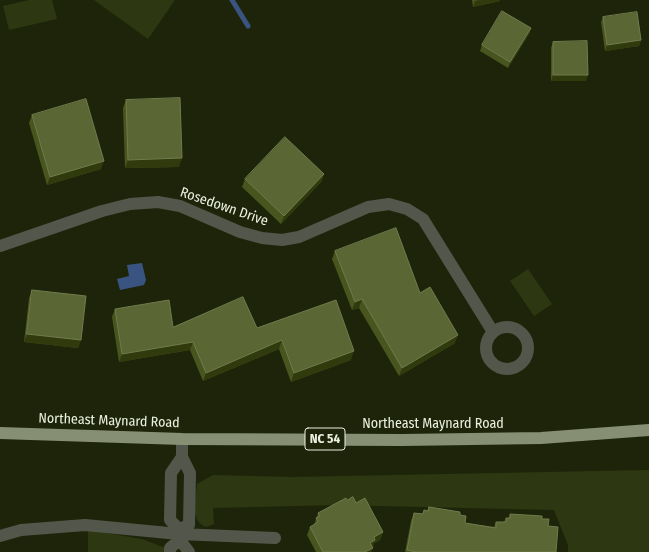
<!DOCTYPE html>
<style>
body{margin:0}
canvas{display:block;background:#1d2409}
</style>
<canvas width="649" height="552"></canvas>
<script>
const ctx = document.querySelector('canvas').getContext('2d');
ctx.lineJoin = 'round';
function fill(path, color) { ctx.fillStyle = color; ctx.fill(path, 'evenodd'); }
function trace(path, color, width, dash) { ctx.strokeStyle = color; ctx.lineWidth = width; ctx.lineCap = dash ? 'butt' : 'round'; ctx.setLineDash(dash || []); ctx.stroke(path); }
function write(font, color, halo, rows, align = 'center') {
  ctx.font = font + ' "Fira Sans Condensed",sans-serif'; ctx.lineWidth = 3; ctx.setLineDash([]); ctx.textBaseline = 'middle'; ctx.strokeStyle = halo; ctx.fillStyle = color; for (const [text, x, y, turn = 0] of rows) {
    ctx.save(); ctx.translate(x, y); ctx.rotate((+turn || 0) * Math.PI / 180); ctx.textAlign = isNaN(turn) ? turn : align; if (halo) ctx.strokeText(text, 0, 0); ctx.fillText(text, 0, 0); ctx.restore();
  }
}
fill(new Path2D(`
 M 29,0 L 52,0 L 57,19 L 9,30 L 3,6 Z
 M 94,0 L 175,0 L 148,39 Z
 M 528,269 L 552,304 L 534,316 L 510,281 Z
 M 649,470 L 649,552 L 568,552 L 568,545 L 554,510 L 337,505 L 213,508 L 214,524 L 206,527 C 189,520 196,499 197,484 L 213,475 L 292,477 Z
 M 88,530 L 142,539 L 168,549 L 168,552 L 88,552 Z`), '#2d3711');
fill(new Path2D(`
 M 142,263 L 146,280 L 144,285 L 120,290 L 117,279 L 129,276 L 127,265 Z`), '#3a5482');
trace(new Path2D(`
 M 232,0 L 248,26`), '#3a5482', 5);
trace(new Path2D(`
 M 0,246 L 102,211 L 130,204 L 158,202 L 180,206 L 240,232 L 262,238 L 282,240 L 299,237 L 368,207 L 389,204 L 407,209 L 423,219 L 493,332
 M486 348a21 21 0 1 1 42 0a21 21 0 1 1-42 0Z
 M 182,457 L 171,473 L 170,520 L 179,529 L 180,540 L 189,552
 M 179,529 L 189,525 L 190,473 L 182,457 L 182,439
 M 0,536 L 21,530 L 85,525 L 179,534 L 275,538
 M 170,552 L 170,548 L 180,540`), '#53574b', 12);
trace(new Path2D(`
 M 0,433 L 182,439 L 402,440 L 541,438 L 649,430`), '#868e74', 12);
fill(new Path2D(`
 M 472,0 L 500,0 L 500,1 L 473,7 Z
 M 603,17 L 641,40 L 639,46 L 605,51 L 601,22 Z
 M 531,28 L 529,34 L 508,68 L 480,51 L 482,45 Z
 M 553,42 L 586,81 L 551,81 L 551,48 Z
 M 126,100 L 179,167 L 125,168 L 123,108 Z
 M 32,115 L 101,169 L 47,185 L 29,123 Z
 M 324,174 L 321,182 L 281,224 L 242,187 L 245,179 Z
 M 335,251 L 420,293 L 455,343 L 399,376 L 359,308 L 352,310 L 332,259 Z
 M 32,290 L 81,340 L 78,348 L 24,342 L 29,298 Z
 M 115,309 L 173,327 L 257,328 L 351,360 L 291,382 L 279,349 L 203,381 L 190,350 L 119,362 L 112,317 Z
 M 347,500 L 356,503 L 383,532 L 380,540 L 374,543 L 371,552 L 316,552 L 307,535 L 310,527 L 314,525 L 318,513 Z
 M 429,507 L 460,515 L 465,523 L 494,527 L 496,522 L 504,522 L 506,518 L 509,518 L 510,514 L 542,519 L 548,526 L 556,552 L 405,552 L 411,521 L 414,513 L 422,514 L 424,510 L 427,511 Z`), '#48551e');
fill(new Path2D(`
 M 480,0 L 500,0 L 500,1 L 473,7 L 475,1 Z
 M 531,28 L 529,34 L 508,68 L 510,62 Z
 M 641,40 L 639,46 L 605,51 L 607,45 Z
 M 553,75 L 588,75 L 586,81 L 551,81 Z
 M 182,158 L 179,167 L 125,168 L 128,160 Z
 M 104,161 L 101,169 L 47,185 L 50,177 Z
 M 324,174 L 321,182 L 281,224 L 284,216 Z
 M 362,299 L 359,308 L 352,310 L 355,302 Z
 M 27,334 L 81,340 L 78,348 L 24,342 Z
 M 458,335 L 455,343 L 399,376 L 402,368 Z
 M 282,340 L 279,349 L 203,381 L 206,373 Z
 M 193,342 L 190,350 L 119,362 L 122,354 Z
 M 354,351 L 351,360 L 291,382 L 294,373 Z
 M 383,532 L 380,540 L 374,543 L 371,552 L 365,552 L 374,537 Z`), '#303a0d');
const building = new Path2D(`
 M 502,11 L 531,28 L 510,62 L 482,45 Z
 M 637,12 L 641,40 L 607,45 L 603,17 Z
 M 587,41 L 588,75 L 553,75 L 553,42 Z
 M 180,98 L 182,158 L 128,160 L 126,100 Z
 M 86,99 L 104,161 L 50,177 L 32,115 Z
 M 285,137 L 324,174 L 284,216 L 245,179 Z
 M 396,228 L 420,293 L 430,287 L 458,335 L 402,368 L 362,299 L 355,302 L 335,251 Z
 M 32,290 L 86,296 L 81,340 L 27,334 Z
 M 243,297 L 257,328 L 336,300 L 354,351 L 294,373 L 282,340 L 206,373 L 193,342 L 122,354 L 115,309 L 169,300 L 173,327 Z
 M 353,497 L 356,503 L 365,498 L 383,532 L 374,537 L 375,540 L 370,543 L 373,548 L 365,552 L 323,552 L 310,527 L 318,522 L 316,518 L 320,516 L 318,513 L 346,498 L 347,500 Z
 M 429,507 L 460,512 L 460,515 L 466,516 L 465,523 L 496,528 L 496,522 L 506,522 L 506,518 L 510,518 L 510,514 L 542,516 L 542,519 L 549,519 L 548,526 L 558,527 L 556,552 L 416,552 L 407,550 L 414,513 L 423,514 L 424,510 L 428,511 Z`);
fill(building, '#5a6633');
trace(building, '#707b4e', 1);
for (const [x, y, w] of [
 [325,439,40]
]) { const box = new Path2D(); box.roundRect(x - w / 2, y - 11, w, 22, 3); ctx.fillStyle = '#1d2409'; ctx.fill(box); trace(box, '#ebf1e0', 1); }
write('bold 13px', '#ebf1e0', null, [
 ["NC 54",325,439]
]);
write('14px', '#ebf1e0', '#1d2409', [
 ["Rosedown Drive",224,207,19],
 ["Northeast Maynard Road",109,421,2],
 ["Northeast Maynard Road",433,424]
]);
</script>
